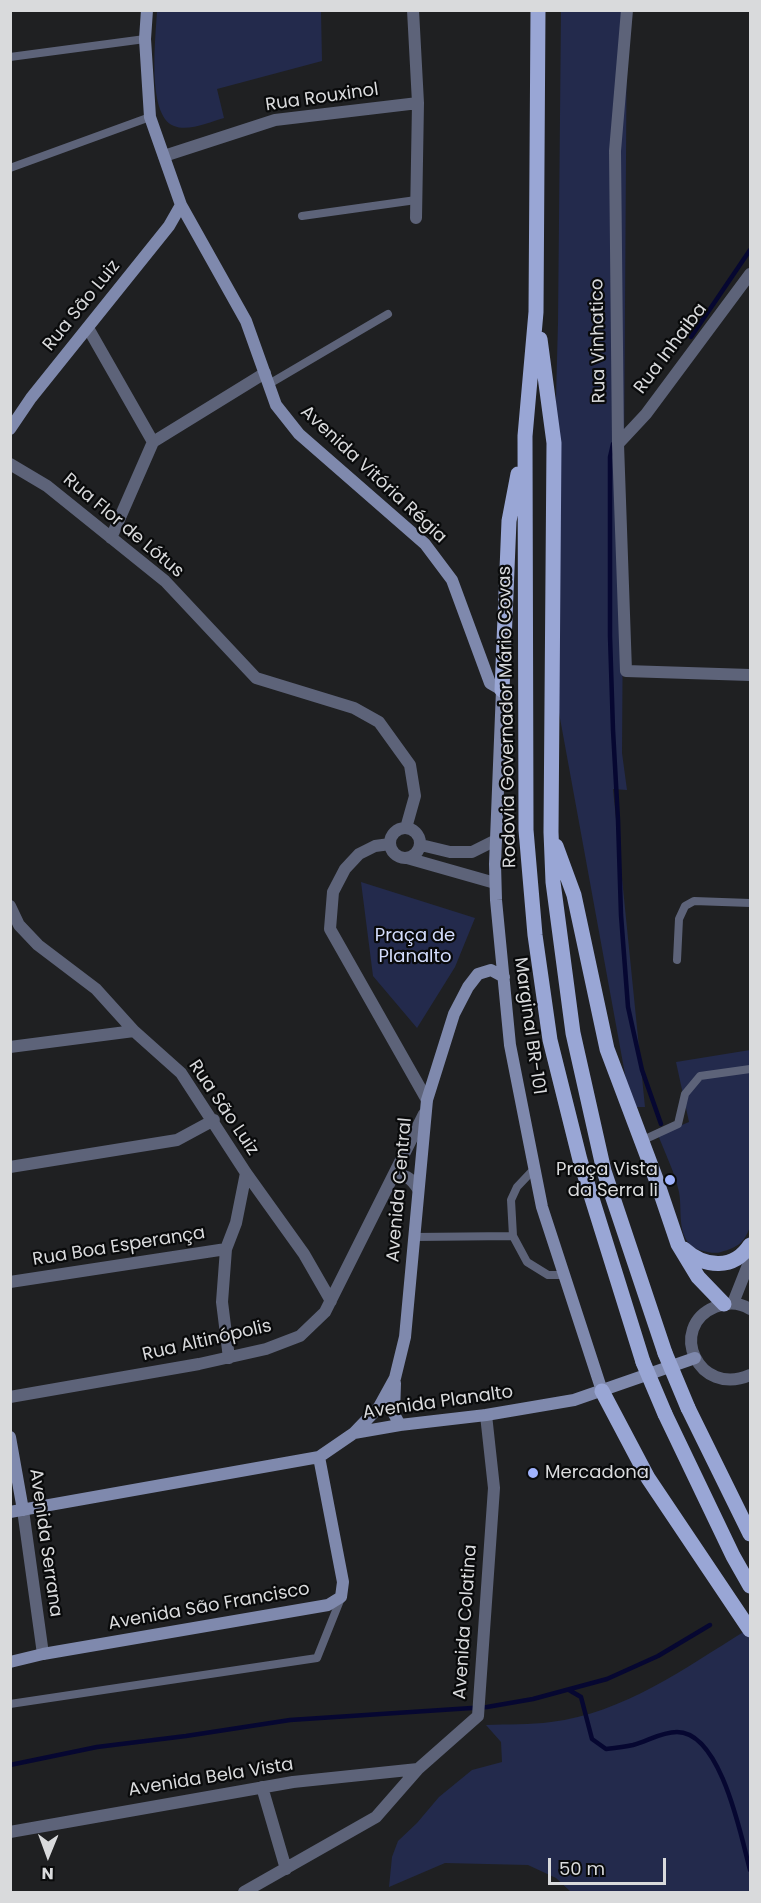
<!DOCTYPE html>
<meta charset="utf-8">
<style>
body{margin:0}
#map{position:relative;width:761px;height:1903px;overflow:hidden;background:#1f2022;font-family:Poppins,sans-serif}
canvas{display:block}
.frame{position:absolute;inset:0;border:12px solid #d9dadc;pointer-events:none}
.north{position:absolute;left:18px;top:1825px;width:60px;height:60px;-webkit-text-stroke:4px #090a0b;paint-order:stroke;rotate:181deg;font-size:16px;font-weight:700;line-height:24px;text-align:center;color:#d9dadc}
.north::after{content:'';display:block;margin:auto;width:21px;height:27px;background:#d9dadc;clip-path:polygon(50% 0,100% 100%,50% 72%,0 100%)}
.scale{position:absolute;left:548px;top:1858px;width:118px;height:27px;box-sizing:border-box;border:3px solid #d9dadc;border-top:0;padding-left:8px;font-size:18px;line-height:21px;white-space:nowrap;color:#d9dadc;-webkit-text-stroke:4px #090a0b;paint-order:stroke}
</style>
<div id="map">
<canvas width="761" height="1903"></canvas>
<div class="frame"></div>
<div class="north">N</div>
<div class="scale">50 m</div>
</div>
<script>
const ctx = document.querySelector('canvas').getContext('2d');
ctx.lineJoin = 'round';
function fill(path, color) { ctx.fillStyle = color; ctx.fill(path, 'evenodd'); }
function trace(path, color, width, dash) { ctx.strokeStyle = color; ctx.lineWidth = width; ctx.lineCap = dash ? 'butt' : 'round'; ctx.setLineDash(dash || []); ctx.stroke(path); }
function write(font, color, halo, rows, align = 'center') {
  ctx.font = font + ' Poppins,sans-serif'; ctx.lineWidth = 4.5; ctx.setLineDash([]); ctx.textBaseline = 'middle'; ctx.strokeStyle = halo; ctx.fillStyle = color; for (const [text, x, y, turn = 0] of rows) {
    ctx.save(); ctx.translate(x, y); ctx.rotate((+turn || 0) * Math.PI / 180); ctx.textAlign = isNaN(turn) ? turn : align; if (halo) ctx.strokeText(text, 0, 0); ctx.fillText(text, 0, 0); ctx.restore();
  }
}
fill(new Path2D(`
 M 157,11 L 321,11 L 322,61 L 217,89 L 224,118 C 210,122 188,132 174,126 C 146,115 156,35 157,11 Z
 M 561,11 L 627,11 L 622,753 L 627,790 L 613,789 L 645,1107 L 631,1107 L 549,658 L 558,323 Z
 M 361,882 L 475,918 L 455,967 L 417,1028 L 373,976 Z
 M 750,1050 L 750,1227 C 744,1243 738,1247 721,1252 C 715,1254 708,1252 703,1251 C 674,1244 683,1212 679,1192 C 675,1173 665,1153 658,1135 L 689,1122 L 676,1062 Z
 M 745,1631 L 750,1640 L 750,1892 L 571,1892 L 556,1878 L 528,1865 L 445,1863 L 389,1887 L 392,1857 L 398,1841 L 417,1823 L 439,1797 L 472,1770 L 502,1762 L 501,1742 L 486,1725 C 508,1724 530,1725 551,1722 C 624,1713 685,1668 745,1631 Z`), '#232a4c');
trace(new Path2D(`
 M 691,337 L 750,250
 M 613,444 L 610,457 L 610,636 L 613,730 L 618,820 L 621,915 L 628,1007 L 642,1070 L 661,1124
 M 569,1690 L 581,1697 L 592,1739 L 606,1749 C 615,1748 624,1747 633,1745 C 648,1741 661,1732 677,1732 C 721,1732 741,1836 750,1870
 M 10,1765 L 97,1747 L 186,1736 L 290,1720 L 487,1707 L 533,1699 L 607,1679 L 658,1656 L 710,1625`), '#060731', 4.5);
trace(new Path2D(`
 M 10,57 L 145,39
 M 10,168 L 150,117
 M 302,216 L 416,200
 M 269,384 L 388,314
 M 677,960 L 679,919 L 685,906 L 694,901 L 750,903
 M 641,1141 L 678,1124 L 685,1094 L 700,1076 L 750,1069
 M 535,1168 L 517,1187 L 511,1200 L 513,1236 L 527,1262 L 548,1275 L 565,1275
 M 414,1237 L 513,1236
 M 10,1704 L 317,1658 L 341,1598`), '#5d6379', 8);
trace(new Path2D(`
 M 413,10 L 418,103 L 416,218
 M 627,10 L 615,151 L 618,444 L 626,671 L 750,675
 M 164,156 L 275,120 L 418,103
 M 88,328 L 153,442
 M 618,444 L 646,414 L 750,274
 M 10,464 L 47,486 L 165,581 L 256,678 L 354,708 L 379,722 L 410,765 L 415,796 L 406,828
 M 111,538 L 153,442 L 265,373
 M390 843a15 15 0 1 1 30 0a15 15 0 1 1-30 0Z
 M 390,844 L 375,846 L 359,854 L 345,869 L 333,892 L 330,929 L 427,1100
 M 421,845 L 450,852 L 472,852 L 496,840
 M 407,858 L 495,883
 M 10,906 L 19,925 L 38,945 L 96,989 L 134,1031 L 181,1073 L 246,1173 L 304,1254 L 331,1301
 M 10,1047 L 134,1031
 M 10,1167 L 177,1140 L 214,1120
 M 392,1178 C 403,1171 412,1179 418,1189
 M 226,1249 L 222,1302 L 229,1358
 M 10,1282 L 226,1249 L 236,1223 L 246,1173
 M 733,1303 L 750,1260
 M 750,1309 C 739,1302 727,1302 715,1307 C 667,1327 698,1398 750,1375
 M 10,1397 L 199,1364 L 266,1349 L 300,1336 L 325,1312 L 424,1114
 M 23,1510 L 43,1654
 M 262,1787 L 286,1869
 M 10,1832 L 293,1782 L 418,1769
 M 244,1892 L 376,1817 L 418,1769 L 478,1716 L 494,1488 L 486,1415`), '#5d6379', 12);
trace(new Path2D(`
 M 147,10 L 145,39 L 150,117 L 181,205 L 246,321 L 276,405 L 299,434 L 425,544 L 452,580 L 490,683 L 502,690 L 495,864 L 496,900 L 510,1045 L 542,1207 L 602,1391
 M 10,429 L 31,398 L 169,226 L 181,205
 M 395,1383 L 394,1414 L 400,1425
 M 354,1433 L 379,1407 L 395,1378 L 405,1337 L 427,1100 L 454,1014 L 468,987 L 478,974 L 491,970 L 504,977
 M 10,1437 L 23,1510
 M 10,1512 L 319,1457 L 354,1433 L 400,1425 L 486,1415 L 574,1400 L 695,1358
 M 10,1662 L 43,1654 L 328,1605 L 341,1597 L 343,1582 L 319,1457`), '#7f89ad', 12);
trace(new Path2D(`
 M 538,10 L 536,312 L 525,436 L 526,830 L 535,935 L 550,1040 L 580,1160 L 643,1362
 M 540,339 L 554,443 L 551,832 L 553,882 L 573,1033 L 604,1171 L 665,1353
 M 502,690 L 509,521 L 518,474
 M 556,846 L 574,895 L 607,1049 L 656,1179 L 678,1244 L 698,1277 L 724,1304
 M 684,1249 C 705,1268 734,1270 750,1245
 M 602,1391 L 648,1478 L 750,1630
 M 688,1408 L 750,1534
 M 665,1414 L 733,1556 L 750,1586`), '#99a6d5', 15);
trace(new Path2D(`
 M 665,1353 L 688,1408
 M 643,1362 L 665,1414`), '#99a6d5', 15);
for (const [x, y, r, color] of [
 [670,1180,6,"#a0b3fd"],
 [533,1473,6,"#a0b3fd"]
]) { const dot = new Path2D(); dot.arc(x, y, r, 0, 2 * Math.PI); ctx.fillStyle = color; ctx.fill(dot); trace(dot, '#090a0b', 2); }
write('18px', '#d9dadc', '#090a0b', [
 ["Rua Rouxinol",322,98,-8],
 ["Rua São Luiz",82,306,-51],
 ["Rua Vinhatico",599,341,-91],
 ["Rua Inhaiba",671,349,-53],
 ["Avenida Vitória Régia",373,475,43],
 ["Rua Flor de Lótus",123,526,40],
 ["Rodovia Governador Mário Covas",508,717,-91],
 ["Marginal BR-101",529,1026,82],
 ["Rua São Luiz",223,1108,56],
 ["Avenida Central",400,1190,-85],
 ["Rua Boa Esperança",119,1247,-9],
 ["Rua Altinópolis",207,1341,-13],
 ["Avenida Planalto",438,1403,-8],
 ["Avenida Serrana",45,1543,82],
 ["Avenida São Francisco",209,1607,-10],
 ["Avenida Colatina",466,1622,-86],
 ["Avenida Bela Vista",211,1778,-9]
]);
write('18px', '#d4ddfd', '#090a0b', [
 ["Praça de",415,936],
 ["Planalto",415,957]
]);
write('18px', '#d9dadc', '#090a0b', [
 ["Praça Vista",658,1170],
 ["da Serra Ii",658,1191],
 ["Mercadona",545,1473,"left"]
], 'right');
</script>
